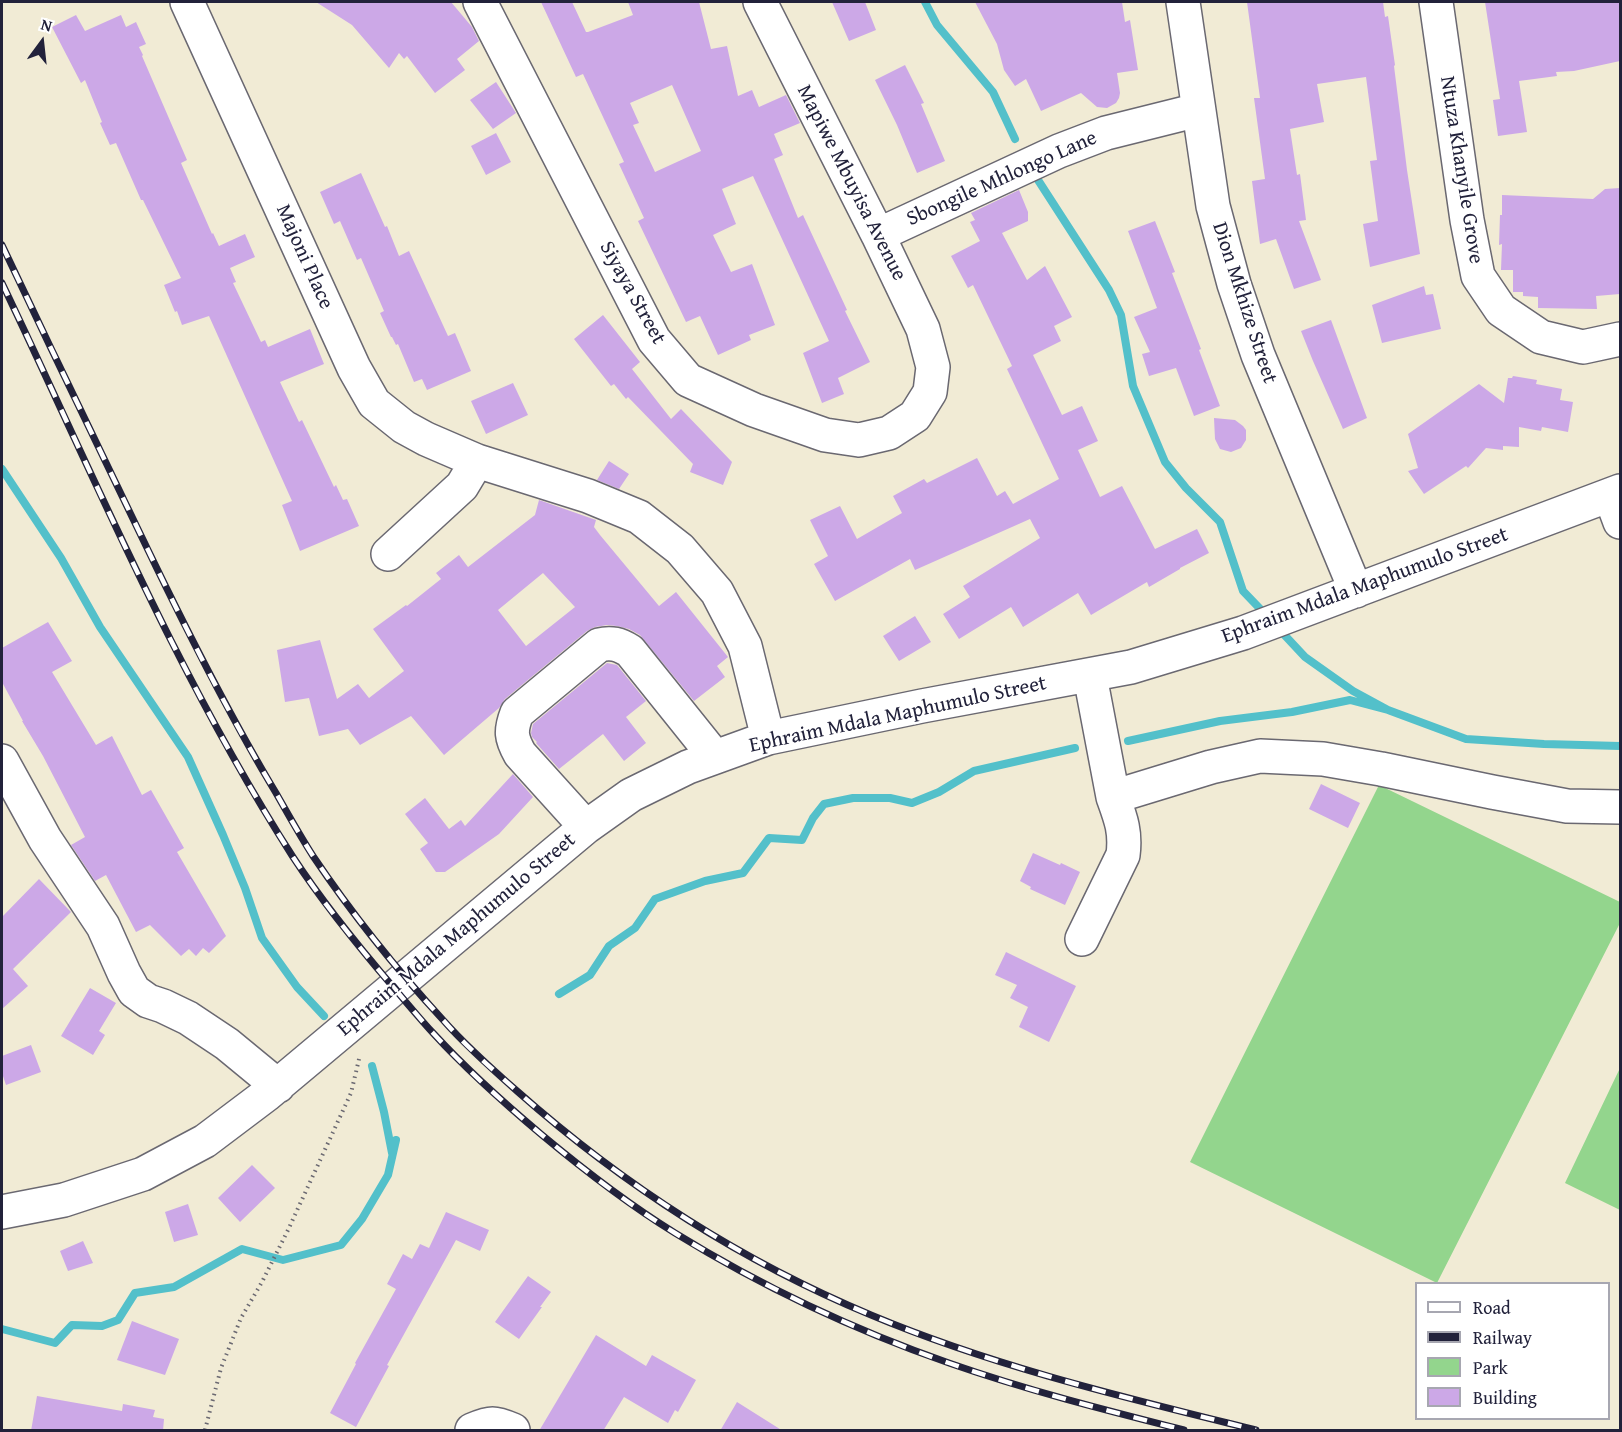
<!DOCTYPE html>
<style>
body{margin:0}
#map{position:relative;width:1622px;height:1432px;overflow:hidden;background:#f1ebd5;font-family:"Gentium Book Plus",serif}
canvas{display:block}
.frame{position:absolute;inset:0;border:3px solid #22223b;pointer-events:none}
.legend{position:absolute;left:1415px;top:1282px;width:195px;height:138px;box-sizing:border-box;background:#fff;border:2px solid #a7a7b1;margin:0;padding:8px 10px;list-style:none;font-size:18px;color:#22223b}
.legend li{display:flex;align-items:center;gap:12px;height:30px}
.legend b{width:30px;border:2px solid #a7a7b1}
.north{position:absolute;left:12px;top:12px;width:60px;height:60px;-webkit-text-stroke:4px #fff;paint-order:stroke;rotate:15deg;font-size:16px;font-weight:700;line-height:24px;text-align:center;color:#22223b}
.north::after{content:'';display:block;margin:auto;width:21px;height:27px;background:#22223b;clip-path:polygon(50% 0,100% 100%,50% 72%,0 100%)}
</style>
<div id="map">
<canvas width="1622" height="1432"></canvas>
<div class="frame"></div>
<ul class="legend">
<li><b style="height:8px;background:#fff"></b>Road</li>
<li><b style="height:8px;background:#22223b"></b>Railway</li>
<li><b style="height:16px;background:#93d58d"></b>Park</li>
<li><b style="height:16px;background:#cca8e7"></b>Building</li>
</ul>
<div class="north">N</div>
</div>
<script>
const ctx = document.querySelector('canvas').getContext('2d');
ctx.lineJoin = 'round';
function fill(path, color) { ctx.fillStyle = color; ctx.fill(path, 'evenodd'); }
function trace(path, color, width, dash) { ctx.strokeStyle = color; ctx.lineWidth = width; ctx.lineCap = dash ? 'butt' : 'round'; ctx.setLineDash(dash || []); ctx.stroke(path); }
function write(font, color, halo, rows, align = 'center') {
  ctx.font = font + ' "Gentium Book Plus",serif'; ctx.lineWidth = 4.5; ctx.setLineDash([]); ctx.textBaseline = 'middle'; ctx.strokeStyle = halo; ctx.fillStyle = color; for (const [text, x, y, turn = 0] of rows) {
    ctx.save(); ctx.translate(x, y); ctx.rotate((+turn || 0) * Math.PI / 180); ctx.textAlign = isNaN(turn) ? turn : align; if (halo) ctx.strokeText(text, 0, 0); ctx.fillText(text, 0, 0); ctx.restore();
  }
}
fill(new Path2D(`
 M 1379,785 L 1620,902 L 1620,923 L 1437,1283 L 1190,1162 Z
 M 1620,1068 L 1620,1210 L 1565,1183 Z`), '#93d58d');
trace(new Path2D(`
 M 925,2 L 937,25 L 993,92 L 1015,139
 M 1038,180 L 1109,290 L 1121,315 L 1133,386 L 1165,462 L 1186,488 L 1220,522 L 1243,591 L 1266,615
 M 2,469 L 61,558 L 100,627 L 188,757 L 223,835 L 245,888 L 262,938 L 297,987 L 324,1016
 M 1277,627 L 1305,657 L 1353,691 L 1388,710
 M 1128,741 L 1220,721 L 1292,712 L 1350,700 L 1388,710 L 1466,739 L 1544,744 L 1620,746
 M 559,994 L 590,975 L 609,946 L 635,928 L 655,899 L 705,881 L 743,873 L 769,838 L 802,840 L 813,818 L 824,804 L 853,798 L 890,798 L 912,803 L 939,792 L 974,771 L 1075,748
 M 372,1066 L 384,1112 L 392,1153
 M 2,1329 L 55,1343 L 72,1325 L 102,1326 L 118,1320 L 135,1293 L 174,1287 L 242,1249 L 283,1260 L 341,1245 L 362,1219 L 388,1175 L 396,1140`), '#53c0ca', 8);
fill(new Path2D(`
 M 316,2 L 451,2 L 472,27 L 479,41 L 457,59 L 465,70 L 435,93 L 407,56 L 404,59 L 399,53 L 389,68 L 352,25 Z
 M 541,2 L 572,2 L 586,32 L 588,32 L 633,15 L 628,2 L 699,2 L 711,49 L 727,46 L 738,96 L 752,90 L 759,107 L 786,95 L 800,123 L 774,134 L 783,155 L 774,159 L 798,218 L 803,215 L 847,310 L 845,311 L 870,362 L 838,378 L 844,394 L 822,403 L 803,353 L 829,341 L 753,176 L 722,189 L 736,224 L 713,235 L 731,272 L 752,264 L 775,325 L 749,335 L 751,340 L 718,355 L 700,316 L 686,322 L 638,221 L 644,218 L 619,164 L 624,162 L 583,74 L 576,77 ZM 672,85 L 701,151 L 655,172 L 633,125 L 639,123 L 630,103 Z
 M 832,2 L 865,2 L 876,30 L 849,41 Z
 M 975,2 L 1122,2 L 1125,22 L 1130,20 L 1138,70 L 1117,73 L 1120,93 L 1119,98 L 1116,103 L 1107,108 L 1097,107 L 1081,93 L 1041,111 L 1026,79 L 1015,86 L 1004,70 L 997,44 Z
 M 1247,2 L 1383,2 L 1385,17 L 1388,16 L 1395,65 L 1394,66 L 1407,170 L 1420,254 L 1370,267 L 1363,224 L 1378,221 L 1370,161 L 1377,160 L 1366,77 L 1317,84 L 1324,122 L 1290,129 L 1297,175 L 1300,174 L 1306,220 L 1299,221 L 1321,280 L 1294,289 L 1276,239 L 1260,244 L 1252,181 L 1265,179 L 1254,98 L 1260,98 Z
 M 1485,2 L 1620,2 L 1620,61 L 1574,71 L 1556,72 L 1557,76 L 1519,81 L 1527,132 L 1498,136 L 1493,100 L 1500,99 Z
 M 76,15 L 85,31 L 121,15 L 126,27 L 136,22 L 146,44 L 139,47 L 143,55 L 142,56 L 187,160 L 181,163 L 212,234 L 213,233 L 219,246 L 245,234 L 255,257 L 230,268 L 236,282 L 233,283 L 261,342 L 265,340 L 268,347 L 310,329 L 324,364 L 280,382 L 299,422 L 302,420 L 334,487 L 336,485 L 343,500 L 347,499 L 359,526 L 300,551 L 282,505 L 292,501 L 209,316 L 182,325 L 177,311 L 175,312 L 164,285 L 181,278 L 143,200 L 141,200 L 116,143 L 110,145 L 100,123 L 102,122 L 85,80 L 81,83 L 52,27 Z
 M 905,65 L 924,103 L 921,104 L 945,161 L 917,173 L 897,125 L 875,80 Z
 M 496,82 L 516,113 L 493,129 L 470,100 Z
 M 496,133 L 511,162 L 486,175 L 471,146 Z
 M 361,173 L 385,227 L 387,226 L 399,256 L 409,251 L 448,336 L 455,333 L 471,371 L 427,390 L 422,379 L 414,382 L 398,344 L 396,345 L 392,337 L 391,337 L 380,313 L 384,311 L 361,258 L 357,260 L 340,221 L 334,224 L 320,192 Z
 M 1620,188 L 1620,294 L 1596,296 L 1597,309 L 1538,308 L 1538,297 L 1523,296 L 1523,292 L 1513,292 L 1513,270 L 1501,270 L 1502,244 L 1499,245 L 1500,215 L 1502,215 L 1502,195 L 1593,199 L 1605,189 Z
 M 1019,190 L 1028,212 L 1028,221 L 1002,233 L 1027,280 L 1045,266 L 1072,317 L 1054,326 L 1061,341 L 1033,355 L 1062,415 L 1082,406 L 1098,441 L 1078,450 L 1100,497 L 1122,486 L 1155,549 L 1197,529 L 1209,553 L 1180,568 L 1180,569 L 1149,587 L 1147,582 L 1091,615 L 1078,593 L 1023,627 L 1011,607 L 959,639 L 943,614 L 970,597 L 963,586 L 1040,538 L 1030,519 L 915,570 L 910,559 L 835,601 L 814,564 L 828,556 L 810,520 L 840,506 L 857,539 L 902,513 L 893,496 L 924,479 L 927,483 L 977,458 L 997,496 L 1005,491 L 1013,504 L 1059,479 L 1007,369 L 1012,366 L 973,285 L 968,288 L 951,256 L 980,241 L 970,222 L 975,220 L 971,213 Z
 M 1155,221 L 1175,272 L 1172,273 L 1201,349 L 1199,350 L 1220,406 L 1194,416 L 1176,368 L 1149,376 L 1142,354 L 1150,352 L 1134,317 L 1157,308 L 1128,231 Z
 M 1424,286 L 1426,295 L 1433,294 L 1441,329 L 1382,343 L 1372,305 Z
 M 603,315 L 640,362 L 632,369 L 671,419 L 681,409 L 732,462 L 723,485 L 690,472 L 693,464 L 628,397 L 626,399 L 614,384 L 611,386 L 574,339 Z
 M 1331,320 L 1367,418 L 1343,429 L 1313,361 L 1301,331 Z
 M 1513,376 L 1537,380 L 1536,384 L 1562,389 L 1560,400 L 1573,402 L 1568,432 L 1542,427 L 1541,431 L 1519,427 L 1519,447 L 1503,446 L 1503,450 L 1486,448 L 1468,468 L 1466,466 L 1424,494 L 1408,471 L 1418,468 L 1408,434 L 1479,384 L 1504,403 L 1508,378 L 1512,378 Z
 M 513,383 L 528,415 L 486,434 L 471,401 Z
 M 1214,418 L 1235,420 L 1243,426 L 1246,430 L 1246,440 L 1241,448 L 1231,452 L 1220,449 L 1215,439 Z
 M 609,461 L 629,474 L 619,489 L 597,480 Z
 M 539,500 L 596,520 L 594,527 L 600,535 L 659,606 L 676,592 L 728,657 L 717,666 L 725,677 L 694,701 L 640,635 L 629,629 L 617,626 L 607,625 L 595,627 L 587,631 L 505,699 L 499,708 L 444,755 L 411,716 L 360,745 L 348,729 L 319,736 L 309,698 L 285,702 L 277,650 L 320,640 L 337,699 L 358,684 L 369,698 L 404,671 L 373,629 L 406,605 L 407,606 L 441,579 L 436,573 L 459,555 L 468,567 L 535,515 ZM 543,573 L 575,607 L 526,646 L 498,610 Z
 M 915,616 L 931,642 L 899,661 L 883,636 Z
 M 48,622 L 72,661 L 52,672 L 96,745 L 112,736 L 142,795 L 151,790 L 184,848 L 177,852 L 226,936 L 209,953 L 203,948 L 196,956 L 189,949 L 181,956 L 150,925 L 136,932 L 106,875 L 95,881 L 71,845 L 85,837 L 43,756 L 22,721 L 23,721 L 2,682 L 2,648 Z
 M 607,663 L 617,665 L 646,701 L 626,717 L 646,743 L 624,761 L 603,734 L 559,769 L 536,743 L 537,742 L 532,737 L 531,733 L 533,724 Z
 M 513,774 L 533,797 L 499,834 L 445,872 L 436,872 L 420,849 L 428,843 L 405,814 L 425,798 L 449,829 L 461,820 L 465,826 Z
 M 1321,784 L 1360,803 L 1348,828 L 1309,809 Z
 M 1033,853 L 1060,865 L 1061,863 L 1080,872 L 1065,905 L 1030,889 L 1031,887 L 1020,881 Z
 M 39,879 L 71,912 L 13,969 L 28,986 L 2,1009 L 2,917 Z
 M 1006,952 L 1076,986 L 1049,1042 L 1019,1027 L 1028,1007 L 1010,998 L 1017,985 L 995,975 Z
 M 90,988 L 116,1003 L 99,1031 L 105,1035 L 93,1055 L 61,1036 Z
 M 31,1045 L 41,1072 L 6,1085 L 2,1073 L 2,1056 Z
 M 252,1165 L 275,1188 L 240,1222 L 218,1198 Z
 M 188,1204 L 198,1235 L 174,1242 L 165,1212 Z
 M 446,1212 L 489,1230 L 480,1251 L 456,1240 L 387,1365 L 389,1366 L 356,1427 L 330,1413 L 356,1364 L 355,1363 L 396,1289 L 387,1284 L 403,1254 L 412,1259 L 420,1244 L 429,1248 Z
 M 83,1241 L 93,1263 L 68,1271 L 60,1251 Z
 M 528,1276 L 551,1292 L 540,1307 L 542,1307 L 519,1339 L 495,1322 Z
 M 132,1321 L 179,1339 L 165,1375 L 117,1360 Z
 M 596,1335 L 646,1366 L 652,1355 L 696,1380 L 678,1412 L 675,1410 L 668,1423 L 624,1397 L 603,1431 L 539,1431 Z
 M 37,1396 L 122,1411 L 123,1404 L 155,1410 L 153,1417 L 164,1419 L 163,1431 L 31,1431 Z
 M 737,1402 L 783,1431 L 720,1431 Z`), '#cca8e7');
const minor = new Path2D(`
 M 187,2 L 354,368 L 374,403 L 404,427 L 426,439 L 477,461 L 588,496 L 639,517 L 680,549 L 717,592 L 745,646 L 768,738
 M 480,2 L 654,340 L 688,380 L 754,410 L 825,435 L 859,440 L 889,433 L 915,416 L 930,392 L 933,367 L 923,329 L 878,235 L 760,2
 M 1183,2 L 1213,206 L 1234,284 L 1258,355 L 1356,591
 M 1436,2 L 1467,220 L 1478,276 L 1501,310 L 1541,337 L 1583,347 L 1620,339
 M 878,235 L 1059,151 L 1106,133 L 1198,110
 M 1610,495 L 1620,522
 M 388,554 L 462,486 L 477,461
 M 1090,676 L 1113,797 L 1211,767 L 1260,756 L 1323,759 L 1381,769 L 1492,792 L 1567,806 L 1620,807
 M 2,761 L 45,839 L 103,926 L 124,973 L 134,991 L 148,1001 L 163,1006 L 188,1018 L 227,1044 L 278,1086
 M 586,827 L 520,754 C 511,738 510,731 517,713 L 599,645 C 611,642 619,644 630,651 L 715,757
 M 1082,939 L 1123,855 C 1126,832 1121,819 1113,797
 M 2,1212 L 64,1200 L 143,1174 L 205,1141 L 266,1095 L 586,827 L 631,795 L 688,767 L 768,738 L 922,706 L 1131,667 L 1243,633 L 1620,491
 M 472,1430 C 491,1422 494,1422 513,1430`);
trace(minor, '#6a6871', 36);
trace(new Path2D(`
 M 205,1430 L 221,1368 L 241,1318 L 262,1282 L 288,1230 L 351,1093 L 360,1055`), '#6a6871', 4, [1.5, 4.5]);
trace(minor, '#fff', 33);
const rail = new Path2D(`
 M 2,245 C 50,347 99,448 148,550 C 188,633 229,715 276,793 C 288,814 300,836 313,856 C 352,914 397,970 444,1021 C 466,1046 492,1069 517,1091 C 622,1184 741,1261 871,1315 C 995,1367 1127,1398 1256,1430
 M 2,283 C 94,476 177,676 293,857 C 323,903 358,946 394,988 C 407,1003 420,1019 434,1034 C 467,1070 504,1103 542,1135 C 584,1170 628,1204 675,1233 C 761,1286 854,1330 949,1363 C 1026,1390 1105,1410 1184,1430`);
trace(rail, '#22223b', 7);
trace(rail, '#fff', 4.5, [14]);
write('21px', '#22223b', '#fff', [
 ["Ntuza Khanyile Grove",1461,170,81],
 ["Sbongile Mhlongo Lane",1002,179,-24],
 ["Mapiwe Mbuyisa Avenue",851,183,63],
 ["Majoni Place",304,257,66],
 ["Siyaya Street",632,293,61],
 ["Dion Mkhize Street",1244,303,72],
 ["Ephraim Mdala Maphumulo Street",1365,586,-20],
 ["Ephraim Mdala Maphumulo Street",898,715,-12],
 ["Ephraim Mdala Maphumulo Street",457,935,-40]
]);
</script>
